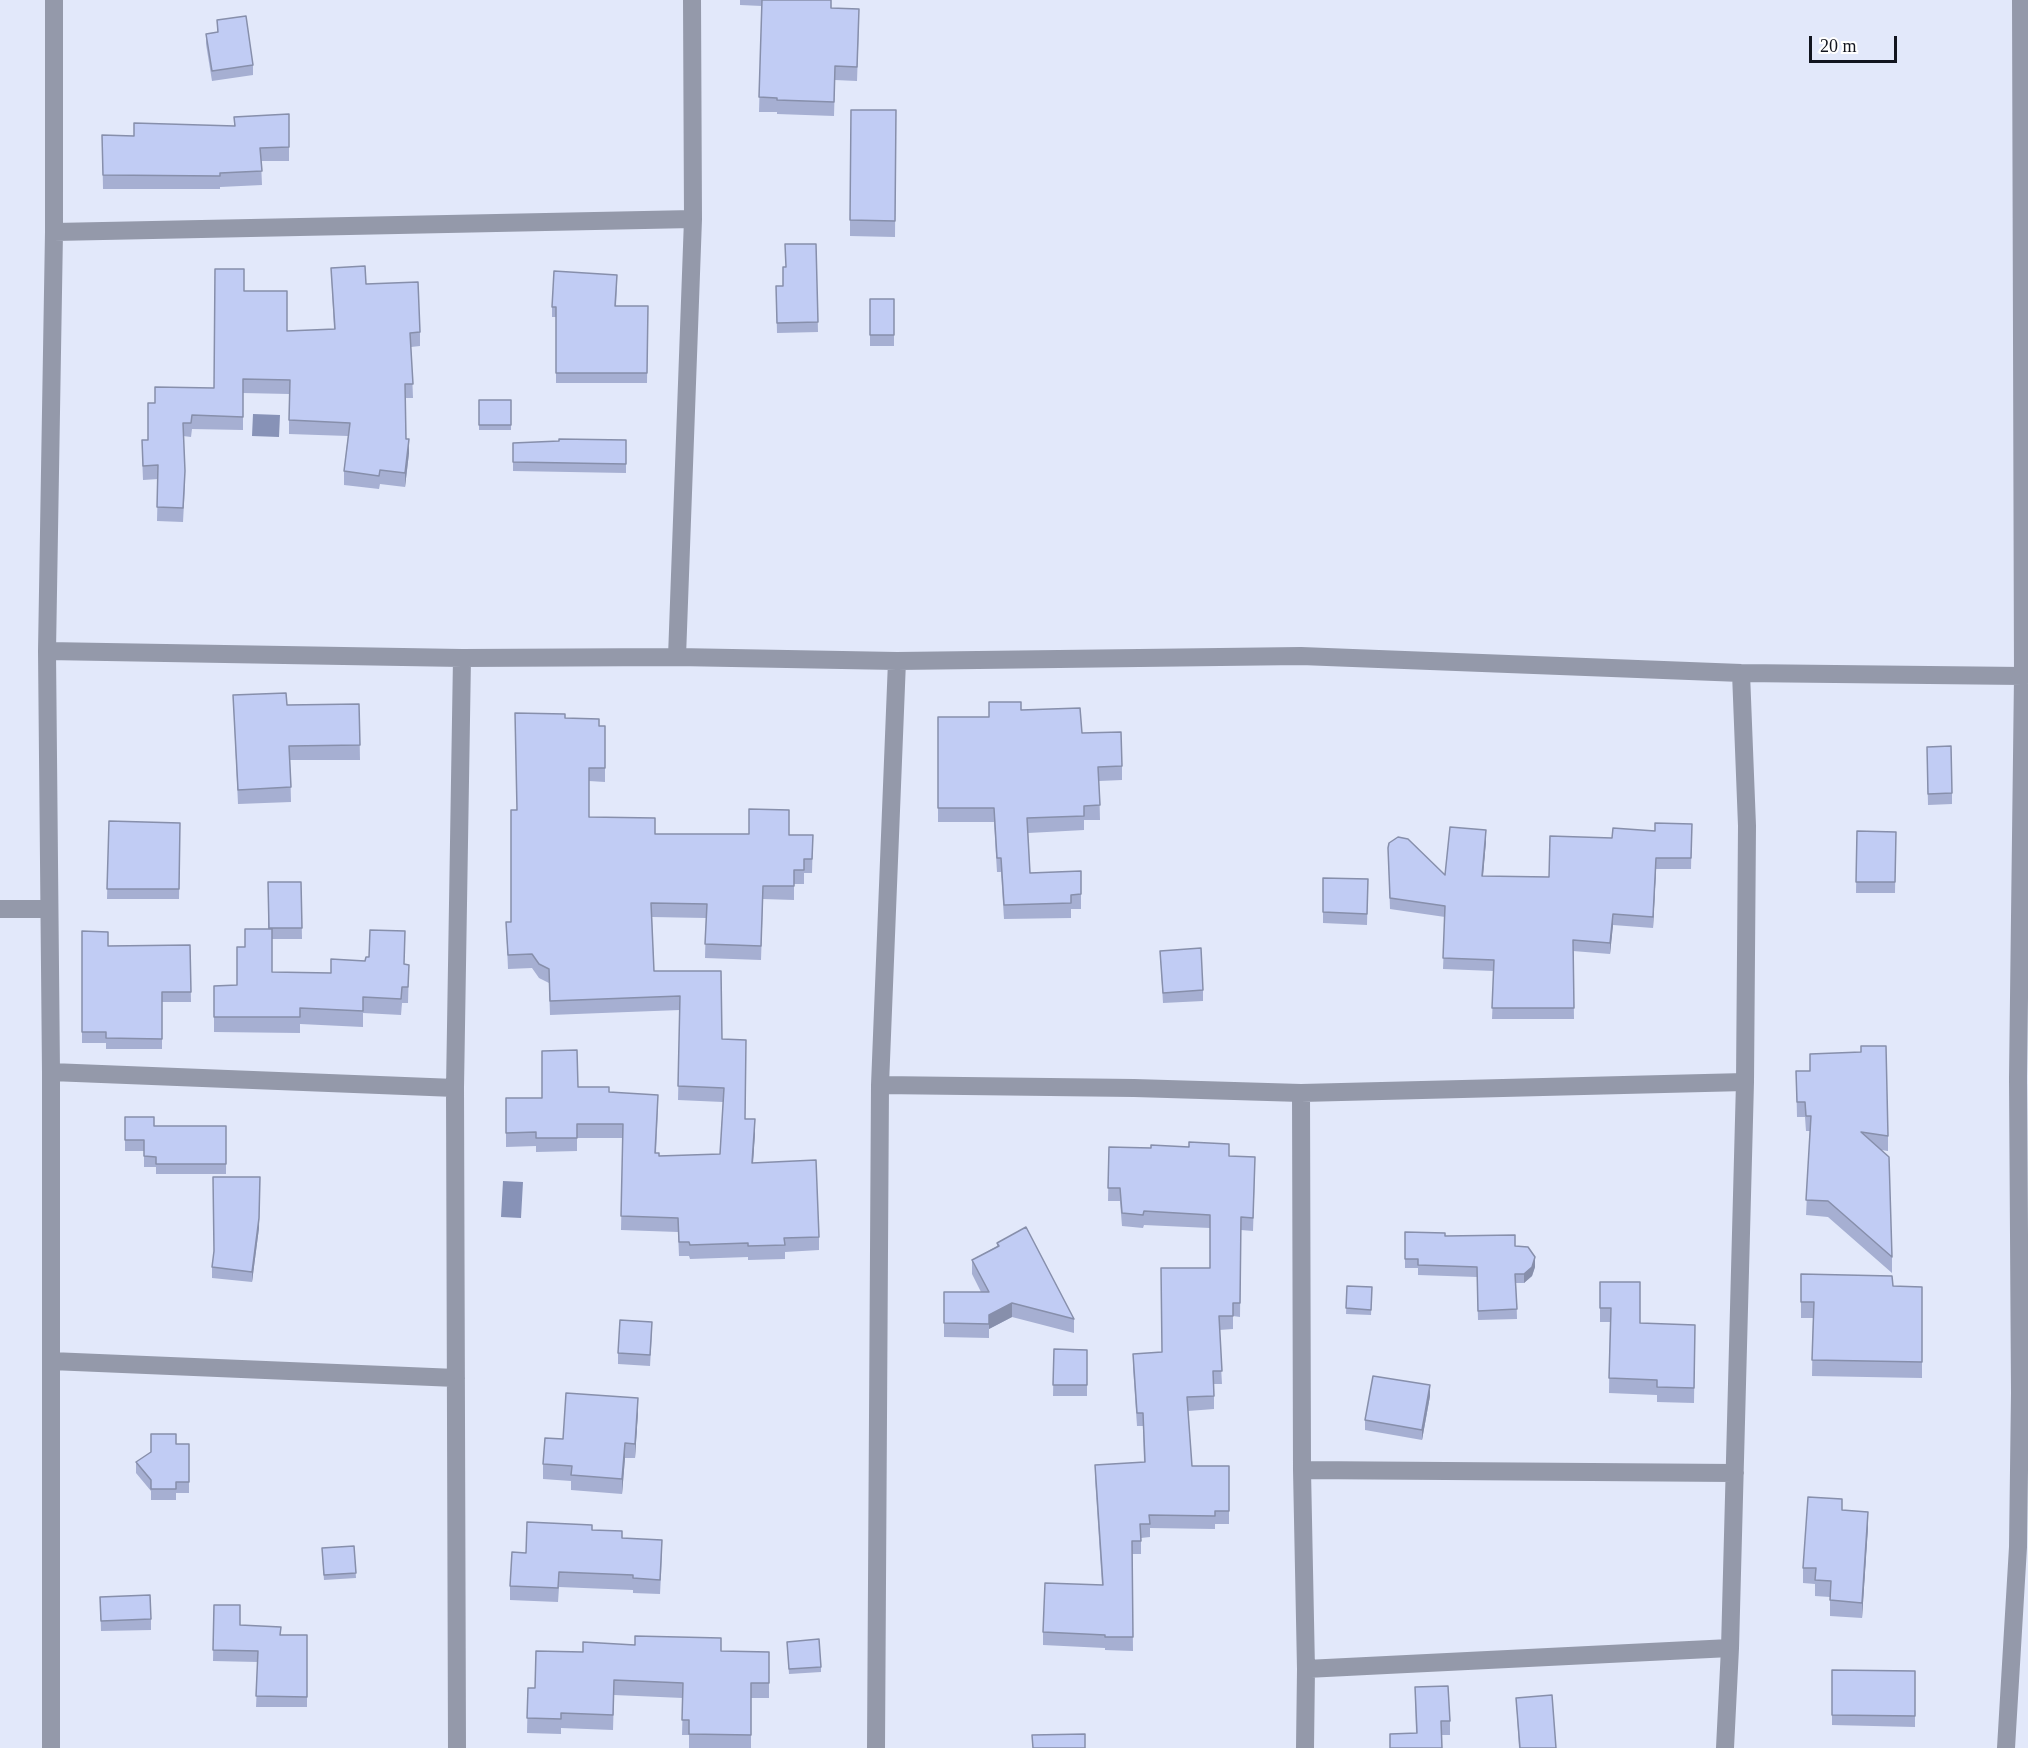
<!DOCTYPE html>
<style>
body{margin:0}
#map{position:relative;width:2028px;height:1748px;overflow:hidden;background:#e2e8fa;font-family:Georgia,serif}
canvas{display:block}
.scale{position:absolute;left:1809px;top:36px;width:88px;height:27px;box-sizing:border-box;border:3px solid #12151f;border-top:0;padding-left:8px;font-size:18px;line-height:21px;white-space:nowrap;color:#12151f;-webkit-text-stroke:4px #fff;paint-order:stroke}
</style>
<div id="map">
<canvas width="2028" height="1748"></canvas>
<div class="scale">20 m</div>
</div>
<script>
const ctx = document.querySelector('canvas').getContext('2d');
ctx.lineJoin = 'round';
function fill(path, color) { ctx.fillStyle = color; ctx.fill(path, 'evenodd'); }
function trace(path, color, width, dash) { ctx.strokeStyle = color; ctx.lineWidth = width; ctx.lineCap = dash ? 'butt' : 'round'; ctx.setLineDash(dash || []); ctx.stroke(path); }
fill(new Path2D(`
 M 253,414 L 280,415 L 279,437 L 252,436 Z
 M 503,1181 L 523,1182 L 521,1218 L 501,1217 Z`), '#8792b7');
trace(new Path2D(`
 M 54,232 L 693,219
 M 47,651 L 462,658 L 677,657 L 897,661 L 1301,656 L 1741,673 L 2023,676
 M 677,657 L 693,219 L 692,0
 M 0,909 L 49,909
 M 51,1072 L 455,1088
 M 880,1085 L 1134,1088 L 1301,1093 L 1745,1082
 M 1301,1093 L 1302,1470 L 1306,1669 L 1305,1748
 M 51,1361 L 456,1378
 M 1302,1470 L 1735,1473
 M 1306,1669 L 1730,1648
 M 51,1748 L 51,1072 L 47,651 L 54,232 L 54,0
 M 457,1748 L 455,1088 L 462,658
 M 876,1748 L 880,1085 L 897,661
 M 1725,1748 L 1730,1648 L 1745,1082 L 1747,826 L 1741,673
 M 2006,1748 L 2018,1547 L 2020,1393 L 2018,1078 L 2023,676 L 2021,0`), '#9499aa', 18);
fill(new Path2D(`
 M 740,0 L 831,0 L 831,8 L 859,23 L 857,81 L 835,80 L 834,116 L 777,114 L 777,112 L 759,112 L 762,6 L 740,5 Z
 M 217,20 L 253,65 L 253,75 L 212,81 L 206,44 L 206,34 L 217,32 Z
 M 896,110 L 895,237 L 850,236 L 850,220 Z
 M 289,114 L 289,161 L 261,161 L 262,185 L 220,187 L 220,189 L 103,189 L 102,135 L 134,136 L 234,126 L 234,117 Z
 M 816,244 L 818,332 L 777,333 L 776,286 L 783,286 L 786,267 Z
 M 331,268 L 366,284 L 420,332 L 420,346 L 411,347 L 413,398 L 405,398 L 406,439 L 409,453 L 405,487 L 380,484 L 379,489 L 344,485 L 344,471 L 348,436 L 289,434 L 289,394 L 243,393 L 243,430 L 192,429 L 191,437 L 183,436 L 185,485 L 183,522 L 157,521 L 158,479 L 143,480 L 142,454 L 142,440 L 148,440 L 155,403 L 214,388 L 244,291 L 287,331 L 334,329 Z
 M 617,285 L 616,306 L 648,306 L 647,383 L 556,383 L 556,317 L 552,317 L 552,307 Z
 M 870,299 L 894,299 L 894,346 L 870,346 Z
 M 479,400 L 511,400 L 511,430 L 479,430 Z
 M 626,440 L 626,473 L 513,471 L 513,443 Z
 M 233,695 L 287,705 L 359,704 L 360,760 L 290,760 L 291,802 L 238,804 Z
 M 1021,710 L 1082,733 L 1122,766 L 1122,780 L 1099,781 L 1100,820 L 1084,820 L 1084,830 L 1028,833 L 1030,873 L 1081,871 L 1081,909 L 1071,909 L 1071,918 L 1004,919 L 1001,872 L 997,872 L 994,822 L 938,822 L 938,717 L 989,717 Z
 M 565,718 L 599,726 L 605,726 L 605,782 L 589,781 L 589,817 L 655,834 L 813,835 L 812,873 L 804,873 L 804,884 L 794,884 L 794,900 L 763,899 L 761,960 L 705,958 L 706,918 L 652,917 L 654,971 L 721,971 L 722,1039 L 745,1119 L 755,1133 L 753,1163 L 819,1237 L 819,1250 L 785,1252 L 785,1259 L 748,1260 L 748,1257 L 690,1259 L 689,1256 L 679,1256 L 678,1232 L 621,1230 L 623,1138 L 577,1138 L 577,1151 L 536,1152 L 536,1146 L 506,1147 L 506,1098 L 542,1098 L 578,1087 L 609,1092 L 658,1109 L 656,1153 L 659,1156 L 720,1154 L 723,1102 L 678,1100 L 680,1010 L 550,1015 L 549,983 L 539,978 L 532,968 L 508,969 L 506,922 L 511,922 L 516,810 Z
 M 1927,757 L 1952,793 L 1952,804 L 1928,805 Z
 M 109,821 L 180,823 L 179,899 L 107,899 Z
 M 1692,824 L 1691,869 L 1656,869 L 1653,928 L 1613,925 L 1610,954 L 1573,951 L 1574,1019 L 1492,1019 L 1494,971 L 1443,969 L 1445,917 L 1390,909 L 1388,848 L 1445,875 L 1486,841 L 1483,876 L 1549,877 L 1612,838 Z
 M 1857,831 L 1896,832 L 1895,893 L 1856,893 Z
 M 1323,878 L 1368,879 L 1367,925 L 1323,923 Z
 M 268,882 L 301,882 L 302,939 L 272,939 L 272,972 L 331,973 L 409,965 L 408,1003 L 402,1003 L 401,1015 L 363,1013 L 363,1027 L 300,1024 L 300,1033 L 214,1032 L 214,986 L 237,985 L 245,947 L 268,929 Z
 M 82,931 L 108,946 L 190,945 L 191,1002 L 162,1002 L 162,1049 L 106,1049 L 106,1043 L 82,1043 Z
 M 1160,951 L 1203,990 L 1203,1001 L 1163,1003 Z
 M 1796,1071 L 1888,1136 L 1888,1151 L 1881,1150 L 1892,1257 L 1892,1273 L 1828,1217 L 1806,1215 L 1810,1131 L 1806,1131 L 1805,1117 L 1797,1117 Z
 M 125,1117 L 154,1126 L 226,1126 L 226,1174 L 156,1174 L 156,1167 L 144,1167 L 144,1151 L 125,1151 Z
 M 1109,1147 L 1151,1148 L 1229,1156 L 1255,1170 L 1253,1231 L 1241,1230 L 1240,1317 L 1233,1316 L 1233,1329 L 1219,1330 L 1222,1384 L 1214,1384 L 1214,1409 L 1188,1411 L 1192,1466 L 1229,1466 L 1229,1524 L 1215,1524 L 1215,1529 L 1150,1528 L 1150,1537 L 1141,1538 L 1141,1554 L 1132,1554 L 1133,1651 L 1105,1650 L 1105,1648 L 1043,1645 L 1043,1632 L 1102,1585 L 1095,1478 L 1095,1465 L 1144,1462 L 1143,1426 L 1137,1426 L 1133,1367 L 1133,1354 L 1162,1352 L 1210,1268 L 1210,1228 L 1144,1225 L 1143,1228 L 1122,1226 L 1120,1201 L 1108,1201 Z
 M 259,1228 L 252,1282 L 212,1278 L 212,1267 Z
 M 1405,1232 L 1445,1236 L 1515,1246 L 1535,1267 L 1532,1276 L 1524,1283 L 1516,1283 L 1517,1319 L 1478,1320 L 1477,1277 L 1418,1275 L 1418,1268 L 1405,1268 Z
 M 997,1243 L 1074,1319 L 1074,1333 L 1012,1317 L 989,1329 L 989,1338 L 944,1337 L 944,1292 L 981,1292 L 972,1274 L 972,1260 L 997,1246 Z
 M 1801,1274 L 1893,1286 L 1922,1287 L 1922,1378 L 1812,1376 L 1813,1318 L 1801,1318 Z
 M 1600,1282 L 1640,1323 L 1695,1325 L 1694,1403 L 1657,1402 L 1657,1395 L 1609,1393 L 1610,1322 L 1600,1322 Z
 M 1347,1286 L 1372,1287 L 1371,1315 L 1346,1314 Z
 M 652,1332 L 650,1366 L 618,1364 L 618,1353 Z
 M 1054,1349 L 1087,1350 L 1087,1396 L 1053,1396 Z
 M 1430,1396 L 1422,1440 L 1365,1430 L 1365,1420 Z
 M 638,1412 L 635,1458 L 625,1458 L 622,1494 L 571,1490 L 571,1481 L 543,1479 L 543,1464 L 563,1439 Z
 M 176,1444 L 189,1444 L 189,1493 L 176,1493 L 176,1500 L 151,1500 L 151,1491 L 136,1473 L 136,1462 Z
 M 1842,1510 L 1868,1527 L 1862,1618 L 1830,1616 L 1830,1597 L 1815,1596 L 1815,1584 L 1803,1583 L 1803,1568 Z
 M 592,1530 L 622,1538 L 662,1555 L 660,1594 L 633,1593 L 633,1590 L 559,1587 L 558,1602 L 510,1600 L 510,1586 L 526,1553 Z
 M 354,1546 L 356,1578 L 324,1580 L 322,1553 Z
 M 100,1597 L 151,1619 L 151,1630 L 101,1631 Z
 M 214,1605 L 240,1625 L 281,1635 L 307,1635 L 307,1707 L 256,1707 L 258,1662 L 213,1661 Z
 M 787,1642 L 821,1667 L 821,1672 L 789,1674 Z
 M 721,1651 L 769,1652 L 769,1698 L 751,1698 L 751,1748 L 689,1748 L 689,1735 L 682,1735 L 683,1698 L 614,1695 L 613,1730 L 561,1728 L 561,1734 L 527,1733 L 528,1688 L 535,1688 L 583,1652 Z
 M 1832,1670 L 1915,1671 L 1915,1727 L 1832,1725 Z
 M 1415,1687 L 1450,1721 L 1450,1735 L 1441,1735 L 1442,1748 L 1390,1748 L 1390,1734 L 1416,1733 Z
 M 1516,1698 L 1556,1748 L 1519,1748 Z`), '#a6afd2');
fill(new Path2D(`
 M 409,439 L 409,453 L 405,487 L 405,473 Z
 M 1486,830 L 1486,841 L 1482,887 L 1482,876 Z
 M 1656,858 L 1656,869 L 1653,928 L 1653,917 Z
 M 1613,914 L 1613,925 L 1610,954 L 1610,943 Z
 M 755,1119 L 755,1133 L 752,1177 L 752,1163 Z
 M 260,1177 L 259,1228 L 252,1282 L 252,1272 Z
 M 1535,1257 L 1535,1267 L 1532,1276 L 1524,1283 L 1524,1274 Z
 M 1012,1303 L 1012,1317 L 989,1329 L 989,1315 Z
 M 1430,1385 L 1430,1396 L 1422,1440 L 1422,1430 Z
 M 638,1398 L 638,1412 L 635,1458 L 635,1444 Z
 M 625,1443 L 625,1458 L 622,1494 L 622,1479 Z
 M 1868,1512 L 1868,1527 L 1862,1618 L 1862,1603 Z`), '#878fab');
const building = new Path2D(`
 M 762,0 L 831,0 L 831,8 L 859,9 L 857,67 L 835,66 L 834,102 L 777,100 L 777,98 L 759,97 Z
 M 246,16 L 253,65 L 212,71 L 206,34 L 218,32 L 217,20 Z
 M 851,110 L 896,110 L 895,221 L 850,220 Z
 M 289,114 L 289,147 L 260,148 L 262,171 L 220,173 L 220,176 L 103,175 L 102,135 L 134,136 L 134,123 L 235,126 L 234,117 Z
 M 785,244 L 816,244 L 818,322 L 777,323 L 776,286 L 783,286 L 783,267 L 786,267 Z
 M 365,266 L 366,284 L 418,282 L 420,332 L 410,333 L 413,384 L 405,384 L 406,439 L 409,439 L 405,473 L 380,470 L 379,476 L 344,471 L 350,423 L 289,420 L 290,380 L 243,379 L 243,417 L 192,415 L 191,423 L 183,423 L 185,471 L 183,508 L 157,507 L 158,465 L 143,466 L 142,440 L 148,440 L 148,403 L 155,403 L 155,387 L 214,388 L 215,269 L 244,269 L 244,291 L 287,291 L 287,331 L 335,329 L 331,268 Z
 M 554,271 L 617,275 L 615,306 L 648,306 L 647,373 L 556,373 L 556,307 L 552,307 Z
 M 870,299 L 894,299 L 894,335 L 870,335 Z
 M 479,400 L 511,400 L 511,425 L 479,425 Z
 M 559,439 L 626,440 L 626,464 L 513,462 L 513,443 L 559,441 Z
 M 286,693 L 287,705 L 359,704 L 360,745 L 289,746 L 291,787 L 238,790 L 233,695 Z
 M 989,702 L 1021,702 L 1021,710 L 1080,708 L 1082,733 L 1121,732 L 1122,766 L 1098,767 L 1100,805 L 1084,806 L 1084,816 L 1027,818 L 1030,873 L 1081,871 L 1081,894 L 1071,895 L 1071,903 L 1004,905 L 1001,858 L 997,858 L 994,808 L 938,808 L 938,717 L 989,717 Z
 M 515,713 L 565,714 L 565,718 L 599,719 L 599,726 L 605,726 L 605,768 L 589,768 L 589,817 L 655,818 L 655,834 L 749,834 L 749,809 L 789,810 L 789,835 L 813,835 L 812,859 L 804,859 L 804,870 L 794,870 L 794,886 L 763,886 L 761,946 L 705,944 L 707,904 L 651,903 L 654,971 L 721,971 L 722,1039 L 746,1040 L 745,1119 L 755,1119 L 752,1163 L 816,1160 L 819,1237 L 784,1238 L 785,1245 L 748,1246 L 748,1243 L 690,1245 L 689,1242 L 679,1242 L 678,1218 L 621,1216 L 623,1124 L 577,1124 L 577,1138 L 536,1138 L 536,1132 L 506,1133 L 506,1098 L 542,1098 L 542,1051 L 577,1050 L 578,1087 L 609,1087 L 609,1092 L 658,1095 L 655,1153 L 659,1153 L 659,1156 L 720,1154 L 724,1088 L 678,1086 L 680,996 L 550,1001 L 549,969 L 539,964 L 532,954 L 508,955 L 506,922 L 511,922 L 511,810 L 517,810 Z
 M 1951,746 L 1952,793 L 1928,794 L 1927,747 Z
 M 109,821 L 180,823 L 179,889 L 107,889 Z
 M 1655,823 L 1692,824 L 1691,858 L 1656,858 L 1653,917 L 1613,914 L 1610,943 L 1573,940 L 1574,1008 L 1492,1008 L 1494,960 L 1443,958 L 1445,906 L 1390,898 L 1388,848 L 1389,843 L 1398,837 L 1408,839 L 1445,875 L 1450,827 L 1486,830 L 1482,876 L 1549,877 L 1550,836 L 1612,838 L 1613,828 L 1655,831 Z
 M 1857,831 L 1896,832 L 1895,882 L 1856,882 Z
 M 1323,878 L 1368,879 L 1367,914 L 1323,912 Z
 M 268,882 L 301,882 L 302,928 L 269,928 Z
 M 245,929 L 272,929 L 272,972 L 331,973 L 331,959 L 365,961 L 366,957 L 369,957 L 370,930 L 405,931 L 404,964 L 409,965 L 408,987 L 402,987 L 401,999 L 363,997 L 363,1011 L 300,1008 L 300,1017 L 214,1017 L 214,986 L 237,985 L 237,947 L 245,947 Z
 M 82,931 L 108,932 L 108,946 L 190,945 L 191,992 L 162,992 L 162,1039 L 106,1038 L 106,1032 L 82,1032 Z
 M 1201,948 L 1203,990 L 1163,993 L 1160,951 Z
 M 1861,1046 L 1886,1046 L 1888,1136 L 1861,1132 L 1889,1157 L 1892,1257 L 1828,1201 L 1806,1200 L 1811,1116 L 1806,1116 L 1805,1102 L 1797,1102 L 1796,1071 L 1810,1071 L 1810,1054 L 1861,1052 Z
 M 125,1117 L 154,1117 L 154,1126 L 226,1126 L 226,1164 L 156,1164 L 156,1157 L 144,1156 L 144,1140 L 125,1140 Z
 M 1189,1142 L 1229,1144 L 1229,1156 L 1255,1157 L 1253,1218 L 1241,1217 L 1240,1303 L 1233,1303 L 1233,1316 L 1219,1316 L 1222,1371 L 1213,1371 L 1214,1396 L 1187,1397 L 1192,1466 L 1229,1466 L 1229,1511 L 1215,1511 L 1215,1516 L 1149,1515 L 1150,1524 L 1140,1524 L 1141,1541 L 1132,1541 L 1133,1637 L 1105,1637 L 1105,1635 L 1043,1632 L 1045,1583 L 1103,1585 L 1095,1465 L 1145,1462 L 1143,1413 L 1137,1413 L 1133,1354 L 1162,1352 L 1161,1268 L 1210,1268 L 1210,1215 L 1144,1211 L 1143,1215 L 1122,1213 L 1120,1188 L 1108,1188 L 1109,1147 L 1151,1148 L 1151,1145 L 1189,1147 Z
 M 213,1177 L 260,1177 L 259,1218 L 252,1272 L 212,1267 L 214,1251 Z
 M 1026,1227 L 1074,1319 L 1012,1303 L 989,1315 L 989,1324 L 944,1323 L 944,1292 L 989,1292 L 972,1260 L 999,1246 L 997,1243 Z
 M 1405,1232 L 1445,1233 L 1445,1236 L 1515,1235 L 1515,1246 L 1528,1247 L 1535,1257 L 1532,1267 L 1524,1274 L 1515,1274 L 1517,1309 L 1478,1311 L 1477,1267 L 1418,1265 L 1418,1259 L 1405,1259 Z
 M 1801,1274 L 1892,1276 L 1893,1286 L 1922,1287 L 1922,1362 L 1812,1360 L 1814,1302 L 1801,1302 Z
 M 1600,1282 L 1640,1282 L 1640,1323 L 1695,1325 L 1694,1388 L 1657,1387 L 1657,1380 L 1609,1378 L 1611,1308 L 1600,1308 Z
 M 1347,1286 L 1372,1287 L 1371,1310 L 1346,1308 Z
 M 620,1320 L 652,1322 L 650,1355 L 618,1353 Z
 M 1054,1349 L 1087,1350 L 1087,1385 L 1053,1385 Z
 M 1373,1376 L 1430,1385 L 1422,1430 L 1365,1420 Z
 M 566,1393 L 638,1398 L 635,1444 L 625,1443 L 622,1479 L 571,1475 L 572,1466 L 543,1464 L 545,1438 L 563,1439 Z
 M 151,1434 L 176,1434 L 176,1444 L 189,1444 L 189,1482 L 176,1482 L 176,1489 L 151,1489 L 151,1480 L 136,1462 L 151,1452 Z
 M 1808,1497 L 1842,1499 L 1842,1510 L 1868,1512 L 1862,1603 L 1830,1600 L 1831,1581 L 1815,1580 L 1816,1568 L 1803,1568 Z
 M 527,1522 L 592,1525 L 592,1530 L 622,1531 L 622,1538 L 662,1540 L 660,1580 L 633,1578 L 633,1575 L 559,1572 L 558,1588 L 510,1586 L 512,1552 L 526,1553 Z
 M 354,1546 L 356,1573 L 324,1575 L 322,1548 Z
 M 150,1595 L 151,1619 L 101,1621 L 100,1597 Z
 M 214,1605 L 240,1605 L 240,1625 L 281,1627 L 280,1635 L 307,1635 L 307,1697 L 256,1696 L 258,1651 L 213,1650 Z
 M 635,1636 L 721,1638 L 721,1651 L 769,1652 L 769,1683 L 751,1683 L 751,1735 L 689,1734 L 689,1720 L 682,1720 L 683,1683 L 614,1680 L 613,1715 L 561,1713 L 561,1719 L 527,1718 L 528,1688 L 535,1688 L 536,1651 L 583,1652 L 583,1642 L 635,1645 Z
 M 819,1639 L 821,1667 L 789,1669 L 787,1642 Z
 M 1832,1670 L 1915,1671 L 1915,1716 L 1832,1715 Z
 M 1448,1686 L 1450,1721 L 1441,1721 L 1442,1748 L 1390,1748 L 1390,1734 L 1417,1733 L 1415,1687 Z
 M 1552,1695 L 1556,1748 L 1520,1748 L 1516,1698 Z
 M 1085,1734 L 1085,1748 L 1033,1748 L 1032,1735 Z`);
fill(building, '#c1ccf4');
trace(building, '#878fab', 1.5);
</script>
